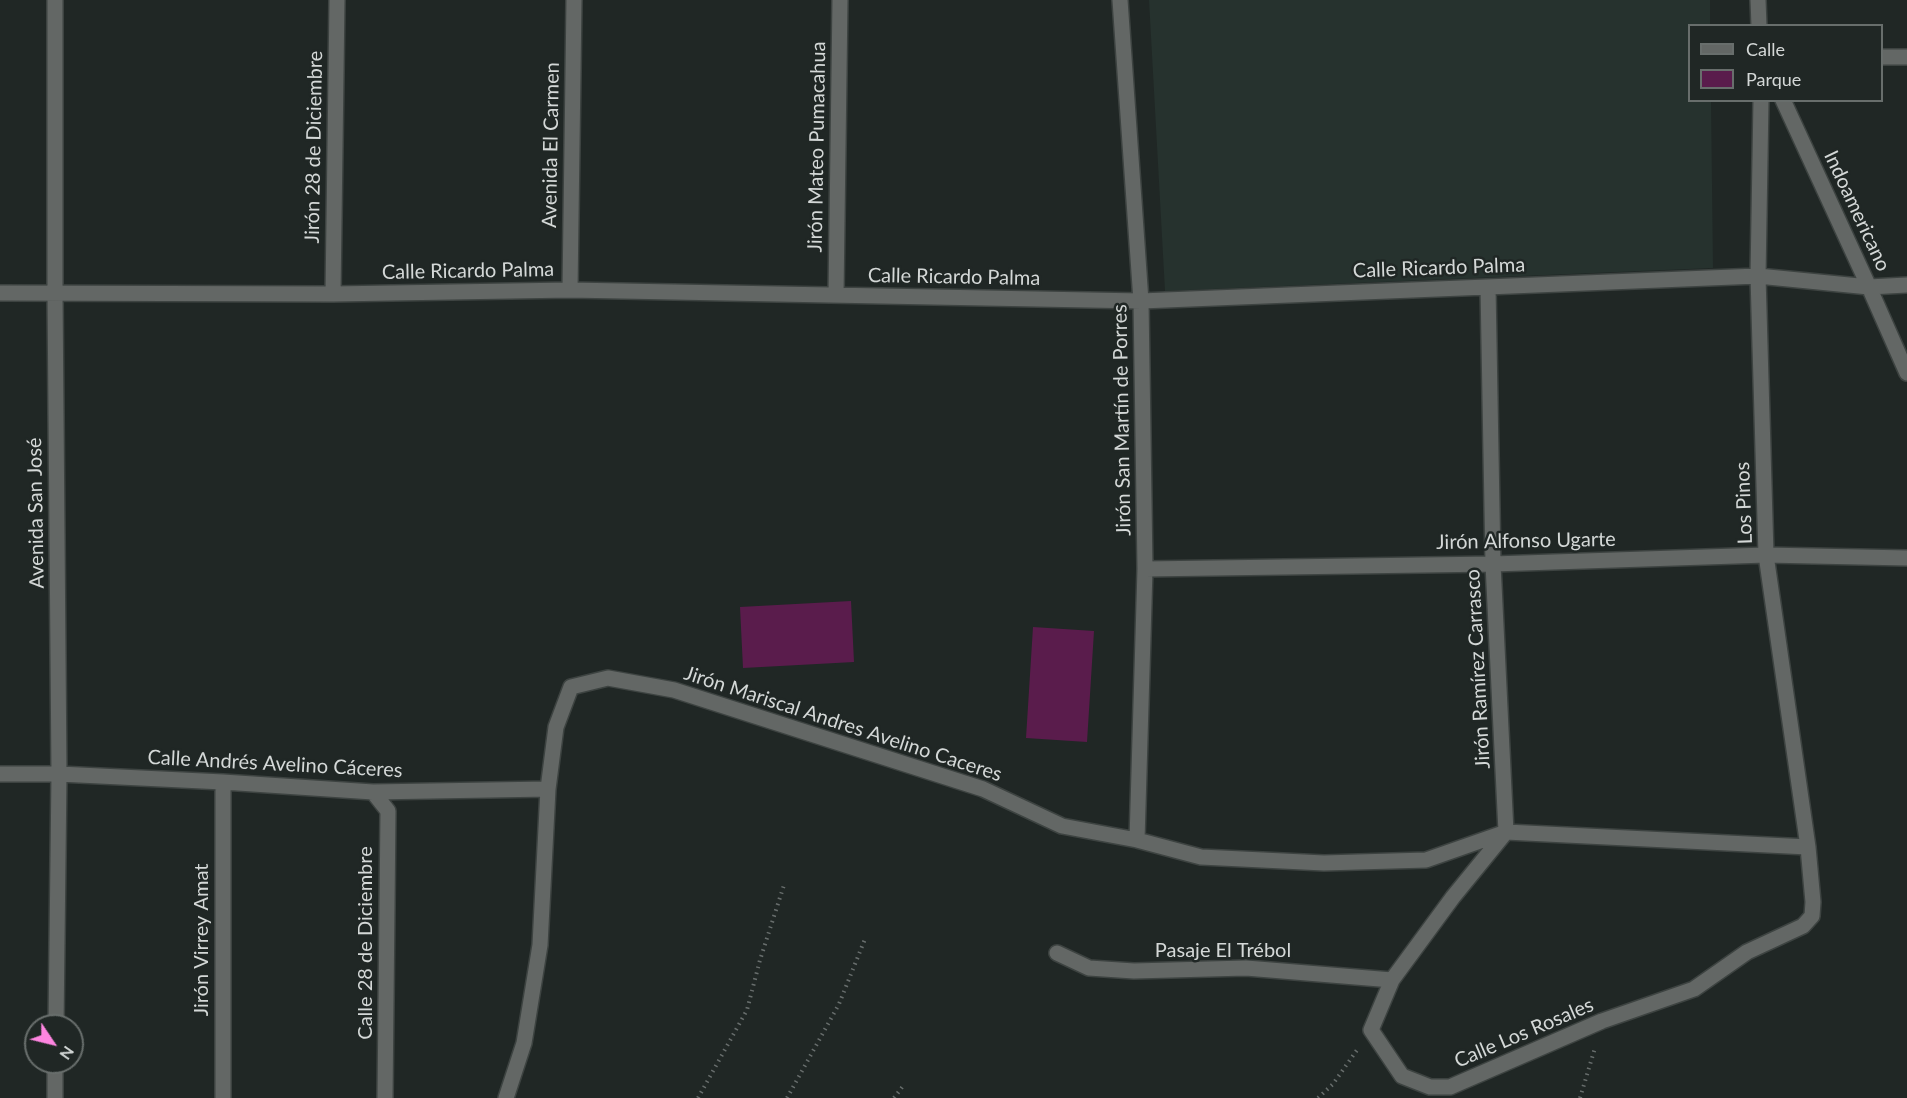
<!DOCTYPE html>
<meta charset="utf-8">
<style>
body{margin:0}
#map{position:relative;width:1907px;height:1098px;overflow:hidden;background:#202725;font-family:Lato,sans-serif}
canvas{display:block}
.legend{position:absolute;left:1688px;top:24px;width:195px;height:78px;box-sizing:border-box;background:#202725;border:2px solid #686e6c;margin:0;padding:8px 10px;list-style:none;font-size:18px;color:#d4d8d7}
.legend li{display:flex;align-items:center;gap:12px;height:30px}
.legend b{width:30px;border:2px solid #686e6c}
.north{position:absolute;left:24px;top:1014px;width:60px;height:60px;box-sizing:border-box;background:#202725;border:2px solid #686e6c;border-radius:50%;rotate:125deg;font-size:16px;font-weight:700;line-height:24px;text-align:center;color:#d4d8d7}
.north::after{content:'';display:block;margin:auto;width:21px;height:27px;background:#fe85e0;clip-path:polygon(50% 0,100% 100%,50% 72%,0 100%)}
</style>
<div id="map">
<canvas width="1907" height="1098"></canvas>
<ul class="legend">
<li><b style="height:8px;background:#636765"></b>Calle</li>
<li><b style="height:16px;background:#5a1c4c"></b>Parque</li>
</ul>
<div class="north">N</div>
</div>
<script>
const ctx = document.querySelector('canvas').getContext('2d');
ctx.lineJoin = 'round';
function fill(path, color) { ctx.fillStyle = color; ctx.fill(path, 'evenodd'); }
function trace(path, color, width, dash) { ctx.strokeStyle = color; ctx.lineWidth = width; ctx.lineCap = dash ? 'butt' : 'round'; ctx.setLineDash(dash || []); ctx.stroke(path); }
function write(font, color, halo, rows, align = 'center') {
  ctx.font = font + ' Lato,sans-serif'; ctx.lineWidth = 5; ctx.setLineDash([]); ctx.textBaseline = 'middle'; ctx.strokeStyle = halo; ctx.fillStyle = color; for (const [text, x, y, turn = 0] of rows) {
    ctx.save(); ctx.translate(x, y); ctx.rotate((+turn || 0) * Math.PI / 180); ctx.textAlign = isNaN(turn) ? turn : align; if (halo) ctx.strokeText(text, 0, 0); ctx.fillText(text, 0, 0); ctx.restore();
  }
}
fill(new Path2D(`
 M 1149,0 L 1710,0 L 1710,25 L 1690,26 L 1690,100 L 1711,101 L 1713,268 L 1165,291 Z`), '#26322e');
fill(new Path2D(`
 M 851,601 L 854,662 L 743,668 L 740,607 Z
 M 1033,627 L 1094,631 L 1087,742 L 1026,738 Z`), '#5a1c4c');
const minor = new Path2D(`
 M 55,0 L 55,294 L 59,774 L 56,1026
 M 1120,0 L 1141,301 L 1145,569 L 1137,840
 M 1758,0 L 1759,26
 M 1882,57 L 1907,57
 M 1783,100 L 1869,287 L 1907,373
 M 1488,287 L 1493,564 L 1506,832 L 1453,897 L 1392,980 L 1371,1030 L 1402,1076 L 1430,1087 L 1450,1087 L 1602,1021 L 1694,989 L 1747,952 L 1803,926 L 1812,916 L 1813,902 L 1808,847 L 1766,555 L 1758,276 L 1761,100
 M 570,290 L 574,0
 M 0,293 L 333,294 L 570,290 L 1141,301 L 1758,276 L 1869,287 L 1907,285
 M 333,294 L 337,0
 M 836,295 L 840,0
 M 1145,569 L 1493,564 L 1766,555 L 1907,558
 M 0,774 L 59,774 L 223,782 L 373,792 L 548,789
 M 373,792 L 388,811 L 385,1098
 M 1057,953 L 1089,968 L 1134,971 L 1246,968 L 1392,980
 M 55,1098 L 55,1062
 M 223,1098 L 223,782
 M 506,1098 L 524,1043 L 540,945 L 548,789 L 556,727 L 571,687 L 608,678 L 674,690 L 983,789 L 1062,826 L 1137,840 L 1201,857 L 1324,863 L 1426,860 L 1506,832 L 1808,847`);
trace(minor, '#3d4341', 18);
trace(new Path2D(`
 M 698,1098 L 747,1010 L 760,960 L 784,885
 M 787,1098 L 839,1004 L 865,939
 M 894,1098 L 903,1086
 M 1318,1098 L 1333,1084 L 1357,1050
 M 1580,1098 L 1595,1048`), '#686e6d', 4, [1.5, 4.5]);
trace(minor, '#636765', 15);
write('20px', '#d4d8d7', '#202725', [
 ["Avenida El Carmen",551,145,-89],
 ["Jirón 28 de Diciembre",314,147,-89],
 ["Jirón Mateo Pumacahua",817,147,-89],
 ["Indoamericano",1857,211,65],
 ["Calle Ricardo Palma",1439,268,-2],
 ["Calle Ricardo Palma",468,271,-1],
 ["Calle Ricardo Palma",954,277,1],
 ["Jirón San Martín de Porres",1122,420,-91],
 ["Los Pinos",1744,503,-92],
 ["Avenida San José",36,513,-91],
 ["Jirón Alfonso Ugarte",1526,541,-1],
 ["Jirón Ramírez Carrasco",1478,669,-93],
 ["Jirón Mariscal Andres Avelino Caceres",843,724,18],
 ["Calle Andrés Avelino Cáceres",275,764,3],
 ["Jirón Virrey Amat",202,940,-90],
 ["Calle 28 de Diciembre",366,943,-90],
 ["Pasaje El Trébol",1223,951],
 ["Calle Los Rosales",1524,1033,-23]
]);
</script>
